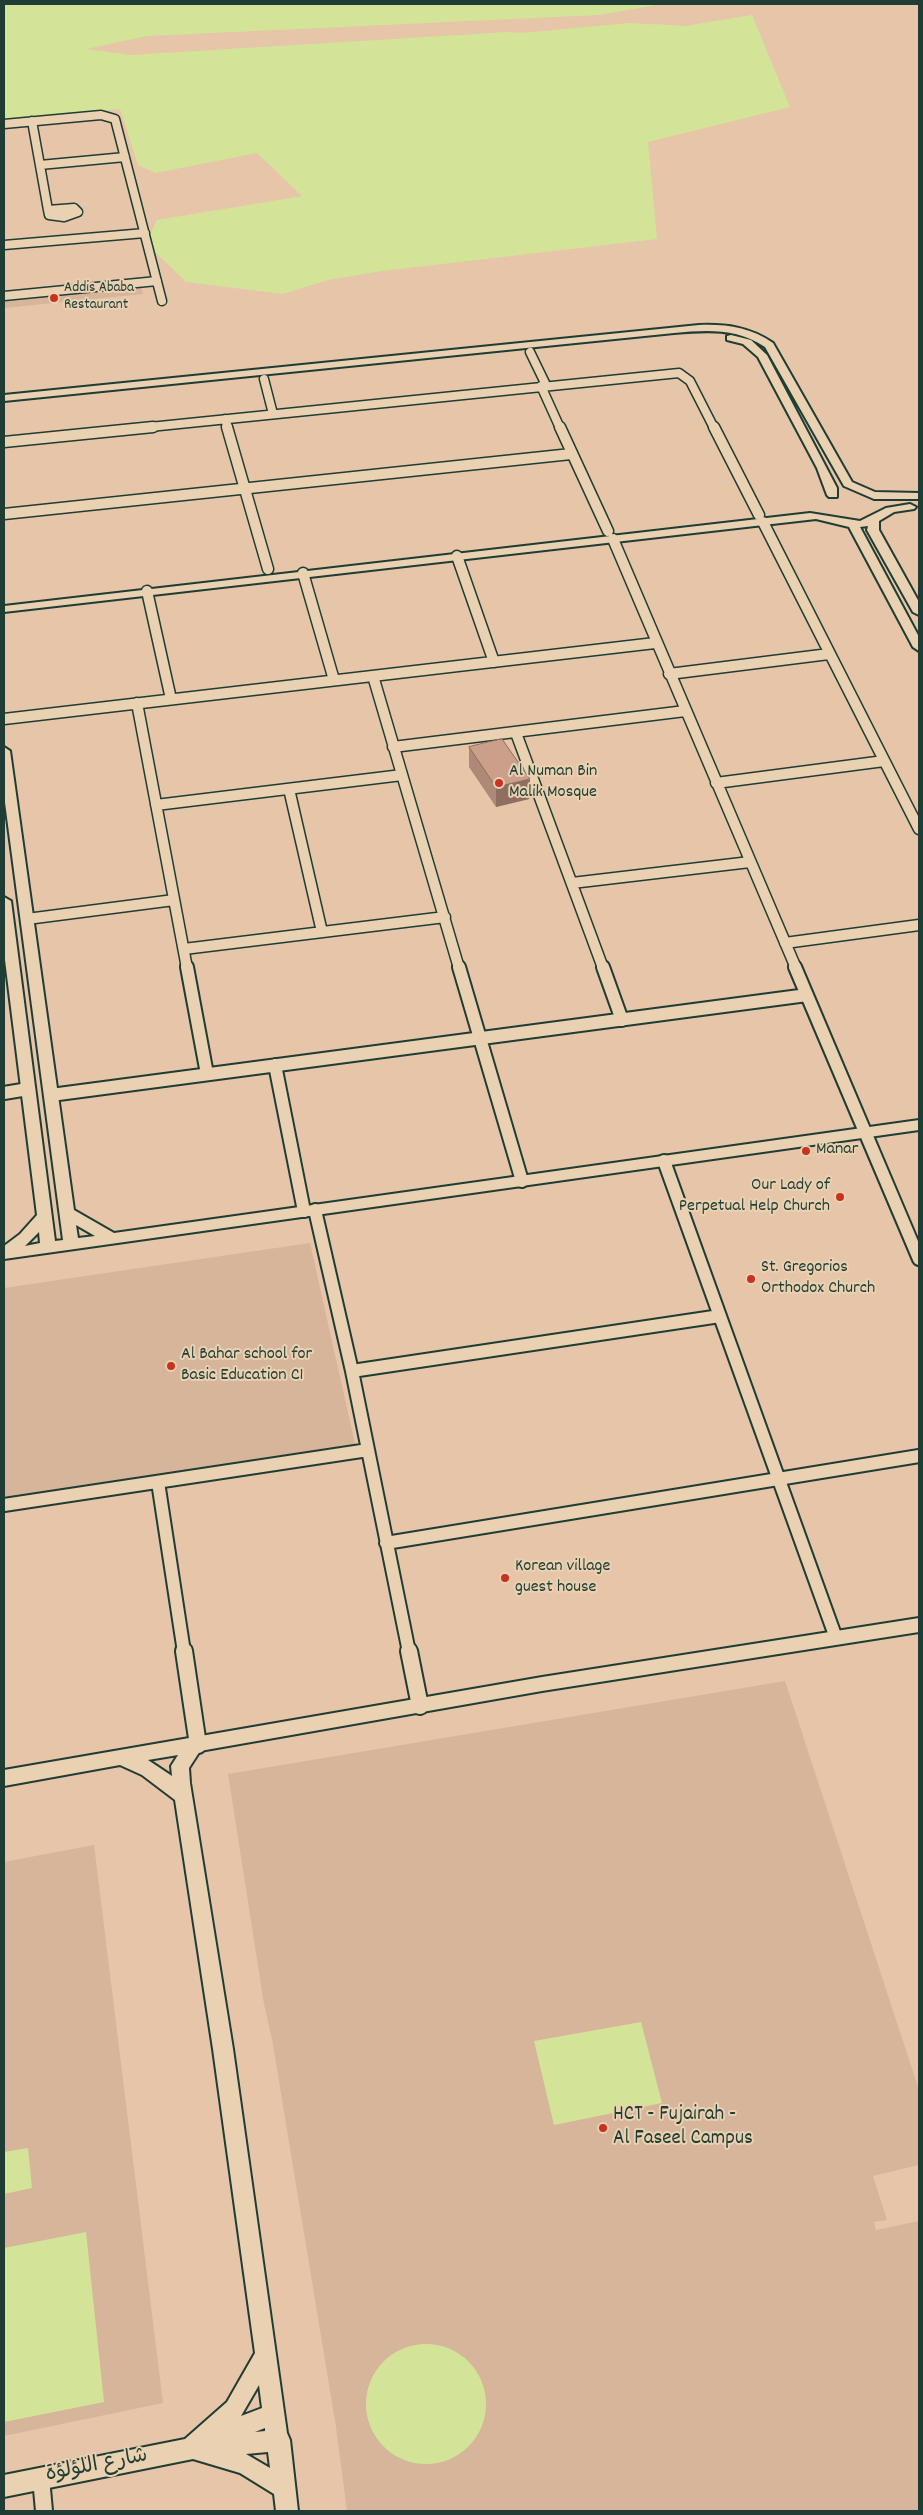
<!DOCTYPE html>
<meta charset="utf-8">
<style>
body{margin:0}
#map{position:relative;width:923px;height:2515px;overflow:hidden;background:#e6c5a8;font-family:Dekko,sans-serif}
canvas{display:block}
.frame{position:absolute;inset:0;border:5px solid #1f3d34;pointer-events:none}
</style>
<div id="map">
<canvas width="923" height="2515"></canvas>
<div class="frame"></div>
</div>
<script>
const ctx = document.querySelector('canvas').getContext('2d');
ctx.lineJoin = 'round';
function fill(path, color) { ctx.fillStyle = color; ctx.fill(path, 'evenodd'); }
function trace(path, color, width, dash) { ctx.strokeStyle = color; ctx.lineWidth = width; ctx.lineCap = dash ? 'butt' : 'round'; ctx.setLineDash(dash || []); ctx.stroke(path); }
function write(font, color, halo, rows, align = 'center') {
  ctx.font = font + ' Dekko,"Playpen Sans Arabic",sans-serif'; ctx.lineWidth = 4; ctx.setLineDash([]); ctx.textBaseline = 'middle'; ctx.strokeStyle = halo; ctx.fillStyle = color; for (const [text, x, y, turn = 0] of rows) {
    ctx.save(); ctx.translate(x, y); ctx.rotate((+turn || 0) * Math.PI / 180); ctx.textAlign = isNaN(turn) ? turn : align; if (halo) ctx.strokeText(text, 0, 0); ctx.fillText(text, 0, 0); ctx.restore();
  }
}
fill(new Path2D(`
 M 140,283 L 143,294 L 4,308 L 4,297 Z
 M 310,1243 L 355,1444 L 4,1499 L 4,1288 Z
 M 785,1681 L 919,2090 L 919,2165 L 873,2176 L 887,2220 L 874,2222 L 876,2230 L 919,2221 L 919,2511 L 347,2511 L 336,2427 L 272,2039 L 264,2004 L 228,1774 Z
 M 94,1845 L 163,2403 L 4,2436 L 4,1862 Z`), '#d6b59b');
fill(new Path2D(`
 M 4,4 L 662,4 L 599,15 L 147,36 L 86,49 L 131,55 L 508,32 L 521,33 L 630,23 L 685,26 L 752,15 L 790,107 L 648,142 L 657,239 L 382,271 L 328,280 L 283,294 L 186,282 L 146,243 L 157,220 L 302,196 L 257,153 L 155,173 L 138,165 L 120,109 L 4,120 Z
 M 641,2022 L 662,2103 L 554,2125 L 534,2041 Z
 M 28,2148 L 32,2188 L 4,2194 L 4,2152 Z
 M 86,2232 L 104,2402 L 4,2422 L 4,2248 Z
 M366 2404a60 60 0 1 1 120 0a60 60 0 1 1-120 0Z`), '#d3e498');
const minorFar3 = new Path2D(`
 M 32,121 L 48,210
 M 4,124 L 101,115 L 115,119 L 162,301
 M 40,165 L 125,157
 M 74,208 L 78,212 L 64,217 L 49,215 L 48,210 Z
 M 4,245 L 145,233
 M 4,296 L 157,281
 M 530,352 L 546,385
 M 264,379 L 273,414
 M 541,386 L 560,428
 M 225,419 L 228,428
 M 140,428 L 679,373 L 690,381 L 714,428`);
const minorFar2 = new Path2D(`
 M 227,427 L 268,569
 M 560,427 L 608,531
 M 714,427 L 759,515
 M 4,442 L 153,427
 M 4,514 L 571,454
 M 763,522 L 919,829
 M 613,539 L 796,968
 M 457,556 L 494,662
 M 303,573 L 334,680
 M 147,591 L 171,699
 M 669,674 L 829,654
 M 373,676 L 459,968
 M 137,703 L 187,968
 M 4,719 L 655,643
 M 516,733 L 603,968
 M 393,747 L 685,711
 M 716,783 L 884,761
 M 289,789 L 322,932
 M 156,805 L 402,775
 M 572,883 L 750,862
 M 27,919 L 174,900
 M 785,943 L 919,925
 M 184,949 L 445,917`);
const minorFar1 = new Path2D(`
 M 187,967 L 207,1074
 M 459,967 L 522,1181
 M 603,967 L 622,1020
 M 795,967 L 919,1259
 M 275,1065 L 304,1211
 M 4,1093 L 28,1089
 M 51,1095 L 807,995
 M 664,1161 L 836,1638
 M 315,1210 L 352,1371 L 409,1652
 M 352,1371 L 720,1316
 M 158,1482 L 184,1652
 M 4,1505 L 368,1450
 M 386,1543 L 919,1456`);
const minor = new Path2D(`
 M 184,1651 L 198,1745
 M 409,1651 L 420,1706
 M 41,2478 L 44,2511`);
const tertiary = new Path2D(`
 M 699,325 C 726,324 750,327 773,343 L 852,482 L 875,492 L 919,493 L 919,499 L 874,499 L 844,486 L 765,347 C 737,328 707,330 674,333 L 4,401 L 4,395 Z
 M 731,335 L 751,340 L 767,355 L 837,488 L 837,497 L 829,497 L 827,495 L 817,468 L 758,357 L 743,344 L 727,340 L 727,336 Z
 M 910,504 L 916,507 L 914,509 L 894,512 L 879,521 L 879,530 L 919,602 L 919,615 L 913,612 L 867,530 L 868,526 L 860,527 L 919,637 L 919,651 L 913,647 L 849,527 L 816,519 L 4,612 L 4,606 L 810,513 L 860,521 L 886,508 Z
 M 4,747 L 10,751 L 74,1210 L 114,1233 L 919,1120 L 919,1130 L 4,1259 L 4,1246 L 20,1234 L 37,1215 L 4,952 L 4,897 L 11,901 L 55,1241 L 63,1240 L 4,795 ZM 76,1225 L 95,1236 L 78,1238 ZM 39,1232 L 40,1243 L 25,1246 Z
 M 919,1618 L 919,1632 L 542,1691 L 200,1751 L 189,1768 L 190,1783 L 233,2049 L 287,2433 L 290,2440 L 298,2511 L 276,2511 L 274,2494 L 240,2473 L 193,2459 L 4,2497 L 4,2475 L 185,2439 L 227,2402 L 255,2353 L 213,2049 L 175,1800 L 142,1775 L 120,1765 L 4,1786 L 4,1770 L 542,1677 ZM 178,1755 L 171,1766 L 172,1776 L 148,1760 ZM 259,2385 L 262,2408 L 241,2416 ZM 265,2428 L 265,2431 L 255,2432 ZM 268,2452 L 270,2468 L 246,2454 Z`);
trace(minorFar3, '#1f3d34', 11);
trace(minorFar2, '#1f3d34', 13);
trace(minorFar1, '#1f3d34', 16);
trace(minor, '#1f3d34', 20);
trace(tertiary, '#1f3d34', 4);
trace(minorFar3, '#e9d1b1', 8);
trace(minorFar2, '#e9d1b1', 10);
trace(minorFar1, '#e9d1b1', 12);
trace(minor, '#e9d1b1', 16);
fill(tertiary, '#e9d1b1');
fill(new Path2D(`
 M 469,747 L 530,779 L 529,799 L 496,807 L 469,767 Z`), '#af8977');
fill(new Path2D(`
 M 530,779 L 529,799 L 496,807 L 496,787 Z`), '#8f6f61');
const building = new Path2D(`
 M 502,739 L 530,779 L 496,787 L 469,747 Z`);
fill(building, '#cc9f8a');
trace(building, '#8f6f61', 1);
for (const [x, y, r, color] of [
 [54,298,5,"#c8321e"],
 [499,783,5,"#c8321e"],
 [806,1151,5,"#c8321e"],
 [840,1197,5,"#c8321e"],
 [751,1279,5,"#c8321e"],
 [171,1366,5,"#c8321e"],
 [505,1578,5,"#c8321e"],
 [603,2128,5,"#c8321e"]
]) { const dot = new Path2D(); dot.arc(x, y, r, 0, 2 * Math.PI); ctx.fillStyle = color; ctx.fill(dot); trace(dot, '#e9d1b1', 2); }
write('15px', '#1f3d34', '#e9d1b1', [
 ["Addis Ababa",64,289],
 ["Restaurant",64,306]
], 'left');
write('18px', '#1f3d34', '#e9d1b1', [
 ["Al Numan Bin",509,773],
 ["Malik Mosque",509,794],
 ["Manar",816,1151],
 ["Our Lady of",830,1187,"right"],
 ["Perpetual Help Church",830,1208,"right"],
 ["St. Gregorios",761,1269],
 ["Orthodox Church",761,1290],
 ["Al Bahar school for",181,1356],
 ["Basic Education C1",181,1377],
 ["Korean village",515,1568],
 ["guest house",515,1589]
], 'left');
write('21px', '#1f3d34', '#e9d1b1', [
 ["HCT - Fujairah -",613,2116],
 ["Al Faseel Campus",613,2140]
], 'left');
write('21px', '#1f3d34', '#e9d1b1', [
 ["شارع اللؤلؤة",97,2467,-11]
]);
</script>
